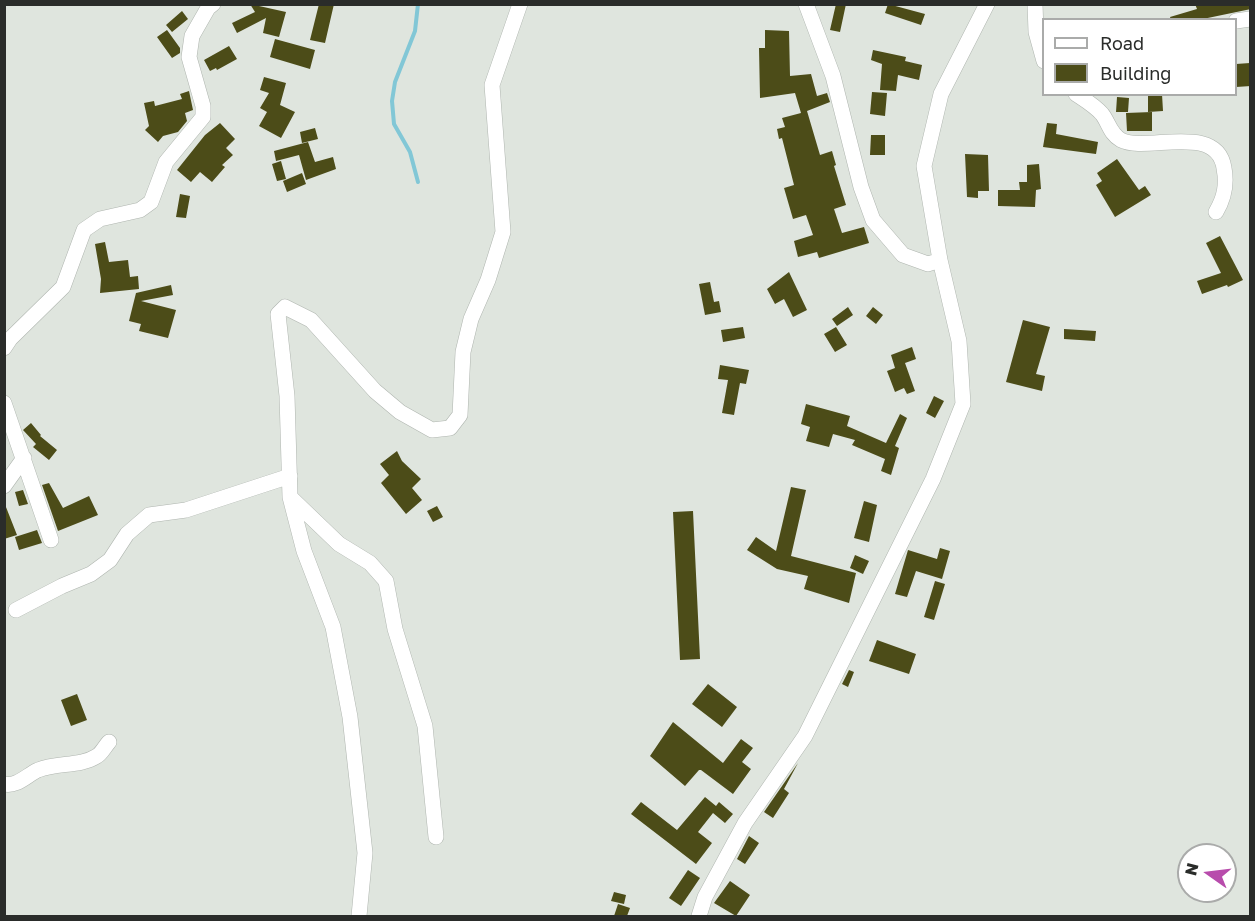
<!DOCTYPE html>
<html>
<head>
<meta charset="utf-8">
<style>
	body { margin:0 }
	#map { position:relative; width:1255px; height:921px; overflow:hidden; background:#dfe5de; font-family:"Golos Text",sans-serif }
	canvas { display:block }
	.frame { position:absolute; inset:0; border:6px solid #2a2c2a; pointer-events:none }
	.legend { position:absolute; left:1042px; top:18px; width:195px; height:78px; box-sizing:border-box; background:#fff; border:2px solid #aaabaa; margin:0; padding:8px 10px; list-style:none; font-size:18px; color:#2a2c2a }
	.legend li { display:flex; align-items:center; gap:12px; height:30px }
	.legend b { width:30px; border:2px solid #aaabaa }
	.north { position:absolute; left:1177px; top:843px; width:60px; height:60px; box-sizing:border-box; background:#fff; border:2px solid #aaabaa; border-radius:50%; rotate:284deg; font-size:16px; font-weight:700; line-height:24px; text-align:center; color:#2a2c2a }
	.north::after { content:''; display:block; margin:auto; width:21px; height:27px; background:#b84cac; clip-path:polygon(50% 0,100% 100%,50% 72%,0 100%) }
</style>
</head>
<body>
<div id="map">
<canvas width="1255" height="921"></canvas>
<div class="frame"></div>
<ul class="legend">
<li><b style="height:8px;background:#fff"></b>Road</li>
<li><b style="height:16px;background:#4c4c18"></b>Building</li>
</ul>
<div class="north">N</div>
</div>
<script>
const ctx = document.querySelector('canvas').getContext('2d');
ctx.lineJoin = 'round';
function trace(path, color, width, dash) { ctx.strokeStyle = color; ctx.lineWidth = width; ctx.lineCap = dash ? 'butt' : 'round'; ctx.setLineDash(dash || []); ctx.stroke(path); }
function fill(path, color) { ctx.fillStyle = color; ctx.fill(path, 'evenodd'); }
const stream = new Path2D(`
	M418 182 410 152 394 124 392 101 395 82 415 31 418 4`);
const building = new Path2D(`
	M250 4 286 12 279 37 263 33 266 18 237 33 232 23 255 12Z
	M319 4H334L325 43 310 40Z
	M836 4H846L840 32 830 30Z
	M888 4 925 14 921 25 885 13Z
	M1195 4H1251V9L1198 20H1171L1170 17 1197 9Z
	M182 11 188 19 172 32 166 25Z
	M167 30 180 48V53L172 58 157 37Z
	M765 30 789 31 790 76 811 74 817 96 827 93 830 102 807 111 820 155 832 151 836 165 834 166 846 205 834 209 842 233 864 227 869 243 819 258 817 252 798 257 794 241 813 235 806 215 793 219 784 188 794 185 782 138 779 139 777 129 785 127 782 118 801 113 795 93 760 98 759 48H765Z
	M275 39 315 50 310 69 270 57Z
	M229 46 237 59 217 70 216 68 210 71 204 60Z
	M873 50 906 57 905 61 922 65 919 80 898 75 896 91 880 90 882 64 871 60Z
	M1250 63 1251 86 1236 87V64Z
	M264 77 286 83 280 105 295 112 281 138 259 126 267 112 260 108 269 93 260 90Z
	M189 91 193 110 185 113 187 121 178 132 163 136 158 142 145 130 149 126 144 103 154 101 155 106 182 99 180 94Z
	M872 92 887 93 885 116 870 114Z
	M1148 94H1162L1163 111 1148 112Z
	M1117 97 1129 98 1128 112H1116Z
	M1152 112V131H1127L1126 113Z
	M220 123 235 139 226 148 233 155 222 165 225 167 212 182 200 172 191 182 177 170 205 135Z
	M1047 123 1057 124 1056 134 1098 142 1096 154 1043 147Z
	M315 128 318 139 302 143 300 132Z
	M871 135H885V155H870Z
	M308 142 315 162 333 157 336 169 306 180 299 155 276 161 274 151Z
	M965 154 988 155 989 191H978V198L967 197Z
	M1117 159 1139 190 1145 186 1151 195 1115 217 1096 185 1102 181 1097 173Z
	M281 161 286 179 277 181 272 164Z
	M1039 164 1041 189 1036 190 1035 207 998 206V190H1020L1019 182H1027V165Z
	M302 173 306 184 287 192 283 181Z
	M180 194 190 196 186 218 176 217Z
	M1220 236 1243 280 1228 287 1227 285 1202 294 1197 281 1221 273 1206 243Z
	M105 242 109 262 128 260 130 277 138 276 139 289 100 293 101 279 95 244Z
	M789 272 807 310 793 317 784 299 775 304 767 289Z
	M710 282 714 302 719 301 721 312 705 315 699 284Z
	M171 285 173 295 141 301 176 310 168 338 139 331 141 324 129 321 136 293Z
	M848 307 853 315 837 326 832 319Z
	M873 307 883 315 876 324 866 316Z
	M1023 320 1050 327 1036 374 1045 376 1042 391 1006 382Z
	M743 327 745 338 723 342 721 330Z
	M836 327 847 345 835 352 824 334Z
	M1064 329 1096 331 1095 341 1064 339Z
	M912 347 916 359 905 363 915 391 907 394 904 388 895 392 887 371 895 368 891 355Z
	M720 365 749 370 746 384 740 383 734 415 722 413 728 380 718 379Z
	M934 396 944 401 935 418 926 413Z
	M806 404 850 416 847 426 886 443 900 414 907 418 895 446 899 448 891 475 881 471 885 459 852 445 855 440 833 434 829 447 806 441 810 427 801 424Z
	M31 423 41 435 40 436 57 450 49 460 33 447 36 444 23 430Z
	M397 451 402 461 421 479 412 488 422 500 406 514 381 483 389 475 380 464Z
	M49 483 63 508 89 496 98 515 58 531 42 485Z
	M791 487 806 490 791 556 856 573 849 603 804 589 808 576 777 569 747 550 756 537 776 551Z
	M23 490 28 504 19 506 15 492Z
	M864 501 877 505 869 542 854 538Z
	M4 502 17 535 4 539Z
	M437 506 443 517 433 522 427 511Z
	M693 511 700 659 680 660 673 512Z
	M37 530 42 543 19 550 15 537Z
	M940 548 950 551 942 579 916 571 907 597 895 594 908 550 937 559Z
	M855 555 869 561 863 574 850 568Z
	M935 581 945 584 934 620 924 617Z
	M877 640 916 654 909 674 869 661Z
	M849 670 854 672 848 687 842 684Z
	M708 684 737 707 722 727 692 704Z
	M77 694 87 720 71 726 61 700Z
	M673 722 723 763 741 739 753 748 742 762 751 769 733 794 701 770H699L685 786 650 756Z
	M798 763 784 789 789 793 773 818 764 812Z
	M705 797 716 806 719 802 733 814 725 823 713 813 698 832 712 843 696 864 631 814 641 802 677 830Z
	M749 836 759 843 745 864 737 859Z
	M688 870 700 878 681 906 669 898Z
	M730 881 750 895 736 916 714 903Z
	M614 892 626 895 624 904 611 901Z
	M618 904 630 908 627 916H614Z`);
const minor = new Path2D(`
	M806 4 833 76 861 187 873 220 903 255 928 264 940 260
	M1035 4 1036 32 1044 61
	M1236 21 1250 19
	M1076 94C1085 100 1095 106 1102 114 1109 123 1110 134 1121 140 1146 153 1217 122 1224 168 1227 184 1225 197 1216 212
	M4 348 10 339 63 287 84 230 100 219 140 210 151 202 166 162 203 117V106L189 57 192 36 208 8 213 4
	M4 403 51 540
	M4 486 24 458
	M290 497 339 544 370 563 386 581 395 629 425 726 436 837
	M16 610 62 586 91 574 110 560 127 534 149 515 186 510 290 476
	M4 784C17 787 27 775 38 770 57 762 80 767 97 756 102 753 105 746 109 742
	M359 916 365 853 350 717 333 627 304 551 290 497 287 396 278 314 285 307 311 320 375 391 400 412 432 430 450 428 460 415 463 352 471 319 488 280 503 232 492 85 520 4
	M699 916 705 897 745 823 805 736 933 479 963 404 959 341 940 260 924 166 941 94 987 4`);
trace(stream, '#82c7d6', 4);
fill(building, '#4c4c18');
trace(minor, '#afb5af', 16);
trace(minor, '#fff', 15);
</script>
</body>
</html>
